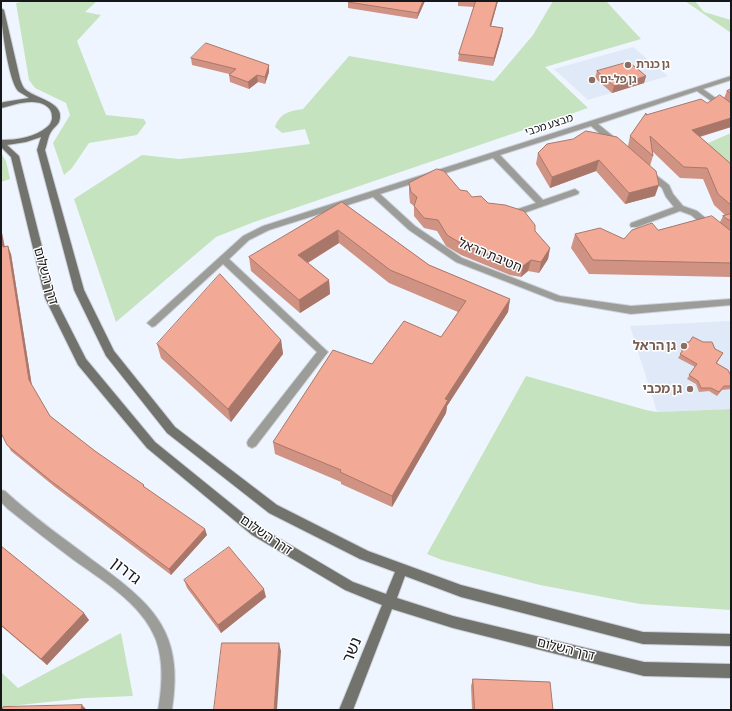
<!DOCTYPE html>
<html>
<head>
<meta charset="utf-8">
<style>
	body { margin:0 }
	#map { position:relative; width:732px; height:711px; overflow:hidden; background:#eff5ff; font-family:"Asap Condensed",sans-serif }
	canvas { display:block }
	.frame { position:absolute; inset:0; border:2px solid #15171a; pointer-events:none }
</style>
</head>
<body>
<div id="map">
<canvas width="732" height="711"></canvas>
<div class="frame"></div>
</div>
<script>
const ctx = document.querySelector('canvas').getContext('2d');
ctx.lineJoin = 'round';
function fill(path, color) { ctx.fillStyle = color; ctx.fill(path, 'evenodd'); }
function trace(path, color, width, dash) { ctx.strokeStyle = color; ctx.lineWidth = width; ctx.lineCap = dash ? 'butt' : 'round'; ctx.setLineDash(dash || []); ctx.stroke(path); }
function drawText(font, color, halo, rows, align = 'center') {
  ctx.font = font + ' "Asap Condensed","Noto Sans Hebrew",sans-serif'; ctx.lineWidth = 3; ctx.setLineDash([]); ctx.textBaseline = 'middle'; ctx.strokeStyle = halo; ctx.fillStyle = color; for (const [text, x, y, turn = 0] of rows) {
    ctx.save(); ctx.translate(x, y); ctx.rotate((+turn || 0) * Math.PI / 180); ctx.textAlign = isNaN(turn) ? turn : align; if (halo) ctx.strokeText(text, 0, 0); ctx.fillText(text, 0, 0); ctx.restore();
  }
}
const built = new Path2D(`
	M633 47 668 76 588 100 554 69Z
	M730 321 731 409 657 412 630 326Z`);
const green = new Path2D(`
	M26 1H97L85 12 101 15 77 41 106 115 144 119 146 123 137 135 89 143 72 168 64 175 53 143 70 115 66 103 35 88 29 80 16 3Z
	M553 1H606L641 39 545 67 588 108 254 222 216 237 116 322 74 199 142 155 179 159 250 152 310 144 305 129 282 133 275 127C280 113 289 111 303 109L349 56 494 81 533 35Z
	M685 1H695L704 12 731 20V33Z
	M731 133V173L708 143Z
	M1 153 6 161 10 179 1 182Z
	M526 376 646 410 657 412 731 409V610L640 604 540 585 442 560 427 554Z
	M121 633 133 696 85 698 1 707V672L18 688Z`);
const street = new Path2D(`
	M731 76V80L703 89 731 109V115L697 91 598 124 619 141V145H613L591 126 500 155 543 200 575 189 579 192 578 194 521 214 518 213 517 211 518 209 536 203 493 158 380 194 415 226 462 258 560 296 631 306 731 299V305L631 314 556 301 456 262 409 230 373 197 269 230 249 240 229 259 328 352 256 446 252 448 248 446 247 443 248 440 317 352 223 264 155 326 152 327 147 323 243 236 263 226Z
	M647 168 669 185 673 194 683 206 697 211 731 239V247L728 246 691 215 680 211 637 227H631L630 225 631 223 674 207 666 197 662 188 644 173 643 171Z
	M1 490 5 491C32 516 62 537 91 559 151 603 185 629 172 710H158C162 687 164 663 156 640 142 603 101 580 71 558 50 542 29 526 8 509L1 502Z`);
const secondary = new Path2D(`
	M1 8 4 10 20 79C21 82 22 85 24 88 33 99 67 101 59 122 57 126 53 128 51 132 48 136 47 145 45 150L84 290 114 351 175 427 277 505 368 551 461 585 643 632 731 634V646L643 644 461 597 405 576 397 598 453 616 644 662 731 664V678L644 676 453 628 392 609 353 710H339L382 605 345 590 252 535 147 448 78 365 45 298 11 157 1 147V140C18 140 35 137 47 127 50 125 51 122 52 119 53 106 42 102 31 102 20 102 11 106 1 108V103L4 102 29 98C26 96 21 93 18 91 8 79 1 24 1 8ZM41 137 37 150 74 290 106 356 167 433 269 513 360 559 395 572 386 594 353 582 260 527 155 442 86 359 55 298 19 156 7 145 26 142Z`);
const wall = new Path2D(`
	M425 1 417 19 348 8V2Z
	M458 1H498L491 26 503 28 502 35 493 66 458 61 459 54 474 7 458 6Z
	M191 58 269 72 265 84 258 82 249 89 230 82 229 74 192 65Z
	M597 71 646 76 644 83 612 93 595 78Z
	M731 89V127L700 137 731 164V277L589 274 571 248 575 234 624 239 658 230 720 222 723 216 725 215 714 205 703 179 680 178 653 152V156L650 166 655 196 625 204 596 171 550 188 536 164 538 153 628 146 630 136 646 115 707 103 724 98 727 91Z
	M409 183 460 190 472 197 488 203 535 231 550 248 548 259 539 273 528 271 521 277 510 275 461 255 446 246 437 231 424 228 414 216V206L410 203 409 193Z
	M342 202 429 265 510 299 508 312 447 406 446 413 392 507 341 484V482L275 454 273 442 372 364 441 337 458 312 389 283 339 243 308 263 329 280 330 294 300 313 251 271 249 257Z
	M1 228 5 247 11 254 32 386 50 416 95 451 146 488 207 535 171 575 55 487 11 451 1 433Z
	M281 340 283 354 231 422 161 358 157 344Z
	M681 343 715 349 723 353 717 363 731 376V389L722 390 717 396 709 391 699 392 696 384 687 379 695 367 678 358 682 352 679 346Z
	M1 546 89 620 47 665 1 626Z
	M184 580 266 597 221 633 187 588Z
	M473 679 553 710H472L471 686Z`);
const shadedWall = new Path2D(`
	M423 1H425L417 19 418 13Z
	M497 1H498L489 33 490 26Z
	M503 28 502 35 493 66 494 58Z
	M269 65V72L265 84V77Z
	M257 75 258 82 249 89 248 82Z
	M646 76 644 83 612 93 614 86Z
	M731 118V127L688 140 692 130Z
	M599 160 596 171 550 188 552 177Z
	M659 185 655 196 625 204 629 193Z
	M1 228 6 255 3 247 1 238Z
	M338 230 339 243 299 268 298 255Z
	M8 246 11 254 32 387 29 380Z
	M550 248 548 259 539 273 541 262Z
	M531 260 528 271 521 277 523 266Z
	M329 280 330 294 300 313 299 300Z
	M510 299 508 312 447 406 446 413 392 507V496L445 399Z
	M281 340 283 354 231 422 228 409Z
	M205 529 207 535 171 575 169 569Z
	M264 589 266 597 221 633 218 625Z
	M84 613 89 620 47 665 41 659Z
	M279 643 281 651 277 710H274Z
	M82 705 87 710H81Z`);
const building = new Path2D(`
	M348 1H423L418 13 348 2Z
	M476 1H497L490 26 503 28 494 58 459 54Z
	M206 43 269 65 265 77 257 75 248 82 229 75 236 69 191 58Z
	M629 62 646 76 614 86 597 71Z
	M731 89V93L727 91Z
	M720 95 731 103V118L692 130 731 164V205L718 194 707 168 684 167 650 136 653 156 630 136 646 113V115L701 99 707 103Z
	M586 131 617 137 656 171 659 185 629 193 599 160 552 177 538 153 547 144 573 139Z
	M437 169 444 171 460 190 467 191 472 197 481 196 488 203 505 205 524 211 535 225V231L550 248 541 262 531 260 523 266 512 264 462 244 447 235 438 220 424 218 414 206 417 197 411 192 409 183Z
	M342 202 429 265 510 299 445 399 448 400 392 496 340 472 341 470 273 442 333 350 372 364 404 321 441 337 466 301 390 270 338 230 298 255 329 280 299 300 249 257Z
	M731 214V221L727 219 723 216Z
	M712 216 731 231V263L593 260 575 234 600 228 624 239 632 230 652 223 658 230Z
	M1 238 3 247 8 246 29 380 50 416 95 451 144 485 143 486 205 529 169 569 51 481 7 445 1 433Z
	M220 274 281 340 228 409 157 344Z
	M693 337 703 342H712L715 349 723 353 716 363 728 370 731 376V386H724L719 392 711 388H701L698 381 689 375 697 364 680 354 684 349 681 343 689 342Z
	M1 546 84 613 41 659 1 625Z
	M229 547 264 589 218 625 184 580Z
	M222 643H279L274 710H214Z
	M473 679 550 682 553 710H475Z
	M82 705 81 710H2L3 707Z`);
const markers = [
	[628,65,4,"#8d6e63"],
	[592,80,4,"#8d6e63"],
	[684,346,4,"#8d6e63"],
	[690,389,4,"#8d6e63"]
];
const farEducationnames = [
	["גן כנרת",636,65],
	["גן פל-ים",600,80]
];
const farStreetnames = [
	["מבצע מכבי",549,125,-18]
];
const streetNames = [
	["חטיבת הראל",490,255,23],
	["דרך השלום",46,276,74],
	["דרך השלום",266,535,34],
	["דרך השלום",566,649,14]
];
const educationNames = [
	["גן הראל",676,346],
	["גן מכבי",682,389]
];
const nearStreetnames = [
	["גדרון",126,571,38],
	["נשר",352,650,-68]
];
fill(built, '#dfe9f8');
fill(green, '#c6e3c0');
trace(street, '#ccd1da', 2);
trace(secondary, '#ccd1da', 2);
fill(street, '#9c9d99');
fill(secondary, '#72736d');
fill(wall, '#d09282');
fill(shadedWall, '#a9776a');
fill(building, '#f2aa97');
trace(building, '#a9776a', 1);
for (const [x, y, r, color] of markers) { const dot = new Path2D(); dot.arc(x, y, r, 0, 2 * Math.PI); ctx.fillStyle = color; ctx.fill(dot); trace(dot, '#fff', 1.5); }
drawText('bold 11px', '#785e54', '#fff', farEducationnames, 'left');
drawText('11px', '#15171a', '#fff', farStreetnames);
drawText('13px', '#15171a', '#fff', streetNames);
drawText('bold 13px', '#785e54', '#fff', educationNames, 'right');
drawText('16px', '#15171a', '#fff', nearStreetnames);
</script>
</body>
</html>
